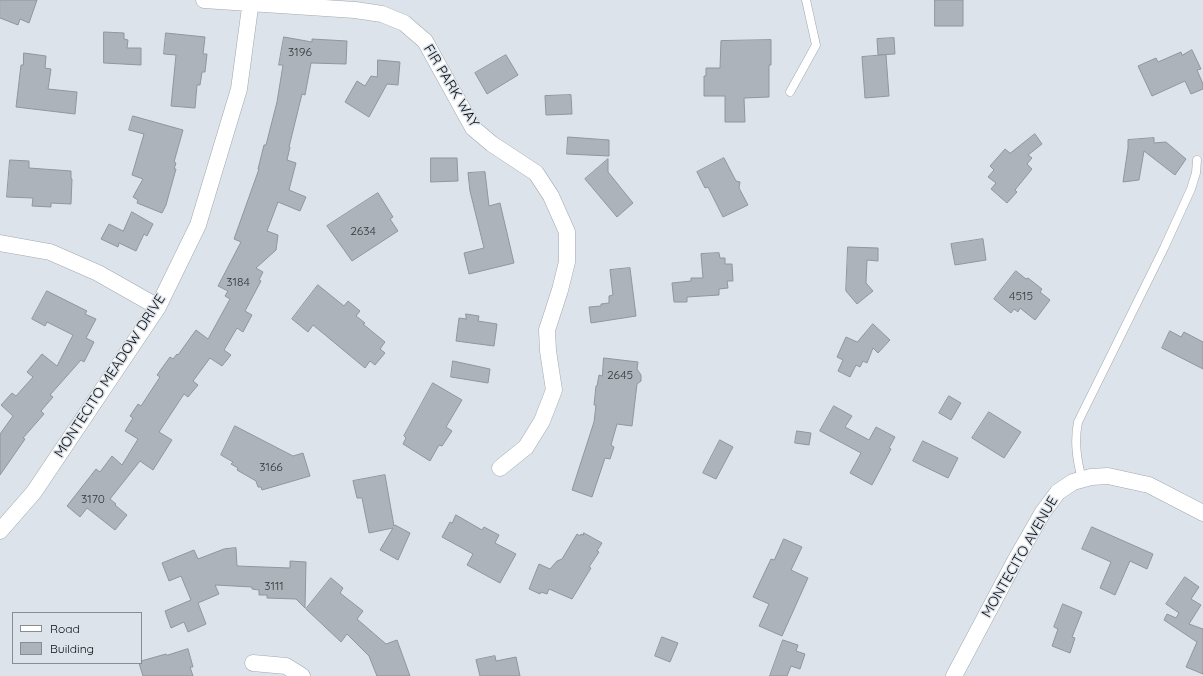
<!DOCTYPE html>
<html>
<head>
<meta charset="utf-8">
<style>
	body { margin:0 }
	#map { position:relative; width:1203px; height:676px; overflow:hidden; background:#dde3eb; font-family:Quicksand,sans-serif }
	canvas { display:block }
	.legend { position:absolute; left:12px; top:612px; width:130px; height:52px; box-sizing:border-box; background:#dde3eb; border:1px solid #898d93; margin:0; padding:5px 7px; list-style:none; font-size:12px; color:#0a0c0e }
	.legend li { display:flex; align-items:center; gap:8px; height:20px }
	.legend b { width:20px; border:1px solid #898d93 }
</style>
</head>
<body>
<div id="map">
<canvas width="1203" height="676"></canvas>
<ul class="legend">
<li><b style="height:5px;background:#fff"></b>Road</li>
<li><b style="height:11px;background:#adb3ba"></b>Building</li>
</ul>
</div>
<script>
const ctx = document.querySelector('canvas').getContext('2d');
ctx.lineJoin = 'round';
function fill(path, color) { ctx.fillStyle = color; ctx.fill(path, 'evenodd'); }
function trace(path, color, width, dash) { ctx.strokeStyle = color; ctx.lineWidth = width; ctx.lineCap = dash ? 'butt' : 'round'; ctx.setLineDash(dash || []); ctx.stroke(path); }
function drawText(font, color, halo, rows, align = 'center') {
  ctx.font = font + ' Quicksand,sans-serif'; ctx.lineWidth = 3; ctx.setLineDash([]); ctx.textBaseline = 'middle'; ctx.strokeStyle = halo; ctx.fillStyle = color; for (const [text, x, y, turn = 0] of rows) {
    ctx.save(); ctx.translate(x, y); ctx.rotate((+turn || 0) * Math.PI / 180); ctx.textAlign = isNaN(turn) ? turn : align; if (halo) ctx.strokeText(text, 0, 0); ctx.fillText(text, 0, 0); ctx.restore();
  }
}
const building = new Path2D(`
	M0 0H37L29 23 20 19 18 25 0 18Z
	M935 0H963V26H935Z
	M104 32 124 33V39L128 40 127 48H141V65L104 63Z
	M166 33 205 37 203 54H207L205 72H202L200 85H197L195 108 171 106 176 55 164 54Z
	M284 37 312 42V39L347 41 346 64 311 63 305 95 302 94 289 147H290L287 160 296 163 289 190 306 197 300 211 278 202 267 231 278 235 276 250 256 268 263 272 259 280 261 281 245 311 252 315 243 332 237 328 224 350 231 355 222 366 210 358 193 381 198 385 188 397 184 394 159 432 172 440 153 470 140 461 110 499 116 504 115 505 127 515 115 530 87 508 80 517 67 506 96 469 100 472 112 456 122 465 138 439 125 431 133 418 130 416 138 404 141 406 160 377 157 375 170 357 173 359 177 354 178 355 196 330 208 339 230 299 225 296 228 291 218 286 241 242 234 239 259 169H258L264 145H266L277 102 283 65H279Z
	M894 38 895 54 878 55 877 39Z
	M771 40V65H769V97L744 98 745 122H725V96H704V76H706V68H720L721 41Z
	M1192 50 1201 69 1197 70 1203 84V89L1191 94 1185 81 1152 96 1138 66 1156 58 1158 62 1181 52 1182 55Z
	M24 53 46 56 45 68 51 69 48 89 77 92 75 114 16 107 21 65H23Z
	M506 55 518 75 487 94 475 73Z
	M886 55 889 96 865 98 862 57Z
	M378 60 400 62 398 85 387 84 369 117 345 102 357 81 365 86 371 76 377 77Z
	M571 95 572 114 546 115 545 96Z
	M133 116 183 130 174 162 176 163 174 169H176L166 205 162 213 137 203 138 200 133 197 143 179 132 175 144 134 129 130Z
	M1035 134 1042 144 1028 155 1032 158 1027 164 1032 169 1015 190 1017 192 1007 203 991 189 996 183 988 177 994 170 990 166 1005 149 1010 153Z
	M568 137 609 140V156L567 154Z
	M1154 138V143L1166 142 1186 159 1175 175 1144 151 1139 180 1123 182 1128 148V140Z
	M431 158H457L458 181 431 182Z
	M724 158 736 181 740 182 739 188 748 205 723 217 708 187 705 188 697 172Z
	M608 159V172L633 203 617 217 585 179Z
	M10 160 29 161V168L71 171V178L72 179 71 204 51 203V207L32 206 33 198 7 197Z
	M485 172 489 206 500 203 514 263 469 274 464 253 484 248 470 191 468 173Z
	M378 193 393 217 390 219 398 231 352 261 327 226Z
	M132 212 153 224 147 236 144 234 136 251 119 243 118 247 101 239 109 224 123 231Z
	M983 239 986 260 955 265 951 244Z
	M848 247 878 248V261L867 260 866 283 873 291 857 304 846 291Z
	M719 253 720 258H725V264H732L733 281H727L728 288 719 289V295L687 297V302H674L672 283 691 281V278H703L701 254Z
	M630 268 636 316 591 323 589 307 601 306V304L609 303V296L613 295 610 270Z
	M1016 271 1026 279 1028 278 1042 289 1040 292 1050 300 1035 320 1020 308 1018 312 1014 309 1011 313 994 299Z
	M318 285 344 306 348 301 360 311 356 316 365 323 363 324 385 342 380 349 385 353 375 365 370 361 365 368 313 325 308 332 292 319Z
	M47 291 87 311 85 314 96 319 86 338 94 342 84 362 81 360 50 395 53 397 41 411 44 414 23 438 25 439 0 475V434L13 416 1 405 12 393 16 396 33 377 27 372 42 354 57 366 73 335 47 322 45 326 32 319Z
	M466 314 479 316 478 321 497 324 494 346 456 341 459 318 466 319Z
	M873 324 890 340 878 353 873 348 867 363 863 361 860 367 856 365 850 377 838 371 843 360 837 357 846 337 857 342Z
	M1170 331 1181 337 1184 332 1203 342V369L1162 348Z
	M604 358 638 362 637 369 641 375V381L637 384 632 426 617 424 611 445 614 447 610 459 605 458 592 497 572 490 594 422 596 405H594L596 386H597L599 375 602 376Z
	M453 361 490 369 488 383 451 377Z
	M433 383 462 400 446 427 452 431 442 446 439 445 430 461 403 444 406 438 404 436Z
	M949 396 961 403 951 420 939 413Z
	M834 406 852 416 845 427 869 440 876 427 895 437 889 448 891 449 872 485 850 473 861 453 820 431Z
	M989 412 1021 432 1004 458 972 438Z
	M235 426 293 456 303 453 310 476 262 490 261 487H258L256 481 237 470 238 468 231 464 233 462 221 455Z
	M797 431 811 433 809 445 795 443Z
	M720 440 733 447 716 479 703 473Z
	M923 441 958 458 948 478 913 461Z
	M385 475 394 526 395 525 410 533 398 560 380 550 393 528 369 533 362 498H357L353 481Z
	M456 515 482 530 484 527 499 535 495 543 516 554 500 583 467 565 473 554 442 537 450 522 452 523Z
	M1092 527 1153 554 1147 569 1130 561 1115 595 1100 588 1111 562 1082 549Z
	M584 533 602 543 597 551 599 552 589 567 591 568 572 599 549 589 547 594 541 592 540 594 529 589 539 564 550 569 557 561 562 559 577 534 580 536 581 534 583 535Z
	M784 539 802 547 791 570 808 578 782 636 759 626 769 604 753 597 771 559 774 560Z
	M236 548 237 566 290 568V561L306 562 305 608 296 599 267 598V595H259V590L252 589V587L215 585 219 594 198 603 206 624 188 632 184 622 171 628 165 611 191 600 181 576 169 581 162 563 194 550 198 559 224 549Z
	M1185 577 1199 587 1191 599 1201 605 1189 624 1203 629V674L1186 667 1197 642 1164 620 1167 614 1176 618 1179 613 1166 604Z
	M331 578 343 588 340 593 363 611 357 619 386 644 397 640 410 676H377L369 656 347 634 341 642 306 609Z
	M1063 604 1082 612 1072 637 1075 638 1070 653 1052 646 1058 629 1054 627Z
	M662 637 678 643 670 662 655 656Z
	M783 640 798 645 796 651 805 654 800 669 791 666 787 676H770Z
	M188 649 193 667H190L193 676H143L139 663H141V661L166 654 167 655Z
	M495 656 496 661 516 657 520 676H480L476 660Z`);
const service = new Path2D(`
	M790 92 816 45 806 0
	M1082 480C1077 460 1074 442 1078 422L1164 248 1191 189 1196 173 1197 160`);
const minor = new Path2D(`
	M204 0 355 10 382 14 404 23 425 41 473 128 492 144 536 173 551 196 567 232V262L560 290 547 330 548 351 554 390 542 421 526 447 500 468
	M0 243 50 252 98 273 158 307
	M0 531 34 492 158 307 198 225 239 89 251 0
	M253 663 286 666 302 676
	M954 676 1015 561 1043 512 1058 492 1073 482 1091 477 1108 476 1149 485 1203 513`);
const numberNames = [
	["3196",300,52],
	["2634",363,231],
	["3184",238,282],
	["4515",1021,296],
	["2645",620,375],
	["3166",271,467],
	["3170",93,499],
	["3111",274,586]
];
const streetNames = [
	["FIR PARK WAY",451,86,59],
	["MONTECITO MEADOW DRIVE",110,376,-57],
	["MONTECITO AVENUE",1020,557,-60]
];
fill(building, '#adb3ba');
trace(building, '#90969c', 1);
trace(service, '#a2a8ae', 9);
trace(minor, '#a2a8ae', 17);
trace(service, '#fff', 8);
trace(minor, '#fff', 16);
drawText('12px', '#333639', null, numberNames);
drawText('14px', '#0a0c0e', '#dde3eb', streetNames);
</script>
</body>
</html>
